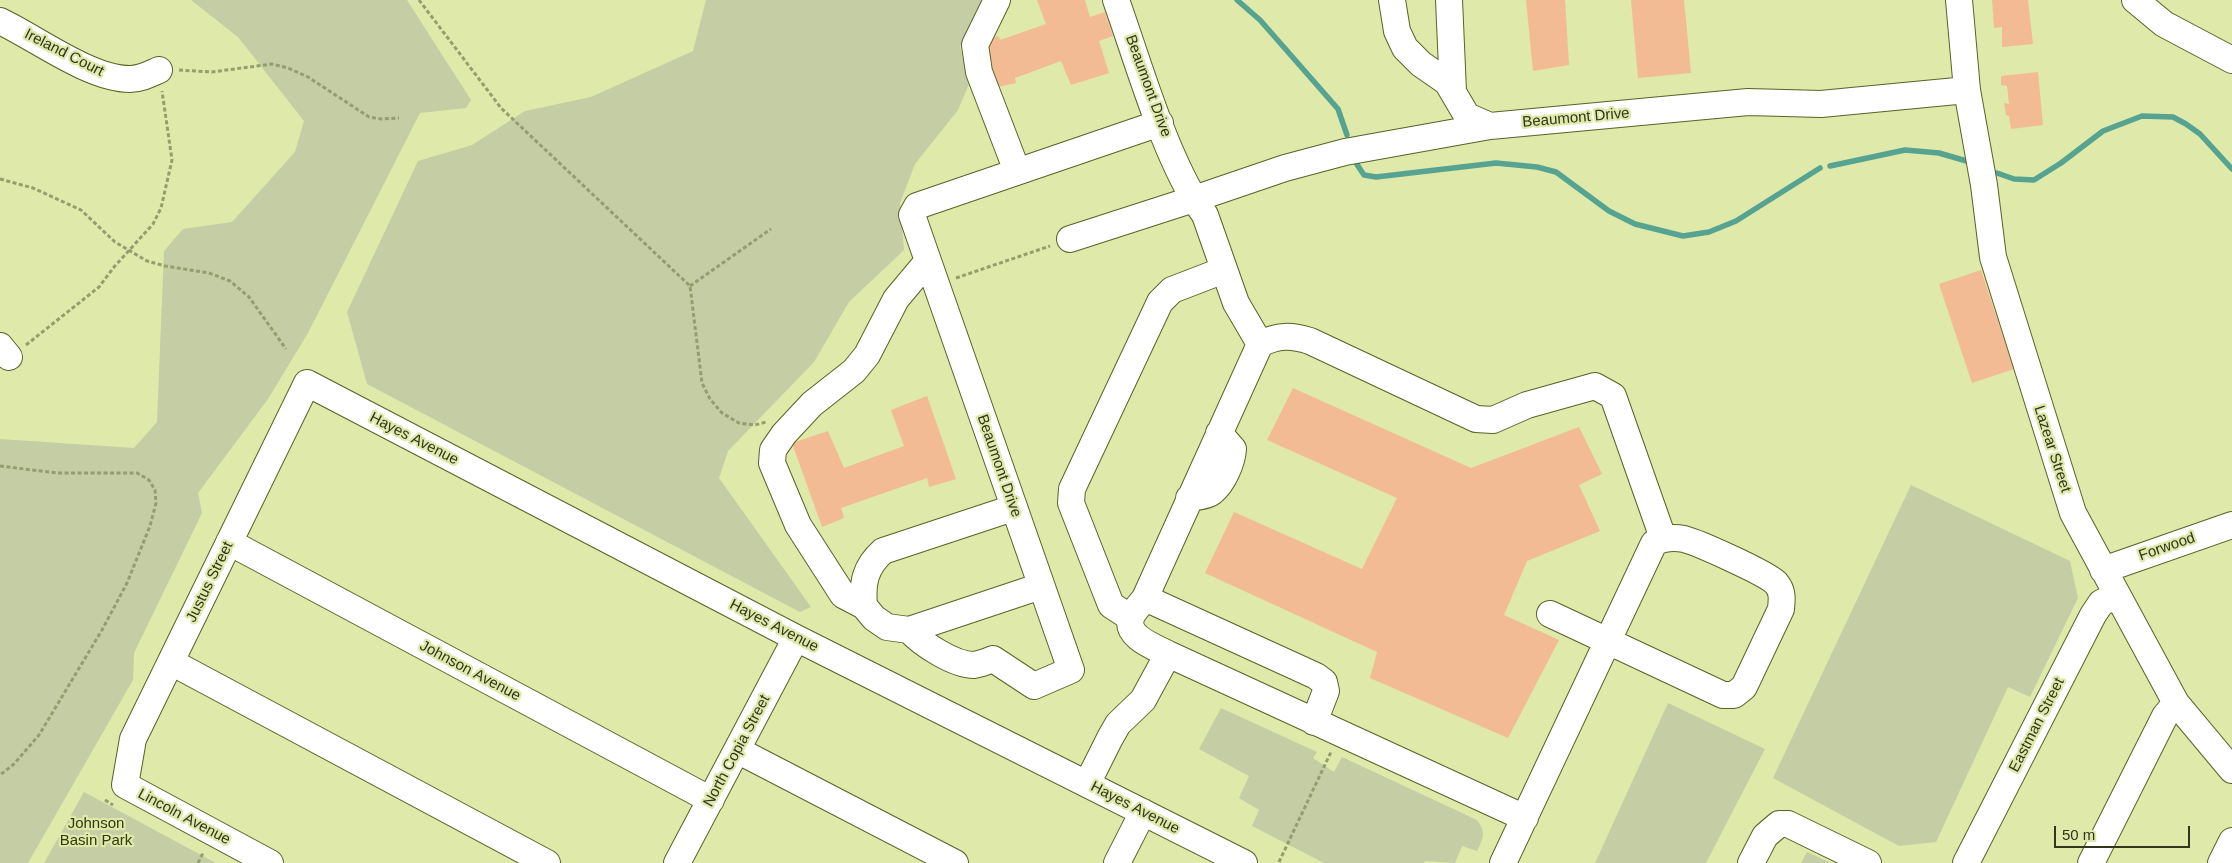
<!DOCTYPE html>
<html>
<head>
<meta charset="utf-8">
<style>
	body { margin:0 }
	#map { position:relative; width:2232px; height:863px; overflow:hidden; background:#dee9aa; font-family:Helvetica,sans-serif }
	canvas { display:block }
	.scale { position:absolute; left:2054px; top:826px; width:136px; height:22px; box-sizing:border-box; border:2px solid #31351c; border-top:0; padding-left:6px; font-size:15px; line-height:18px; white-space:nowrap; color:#31351c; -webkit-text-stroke:4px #dee9aa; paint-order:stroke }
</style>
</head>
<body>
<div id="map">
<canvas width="2232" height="863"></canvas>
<div class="scale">50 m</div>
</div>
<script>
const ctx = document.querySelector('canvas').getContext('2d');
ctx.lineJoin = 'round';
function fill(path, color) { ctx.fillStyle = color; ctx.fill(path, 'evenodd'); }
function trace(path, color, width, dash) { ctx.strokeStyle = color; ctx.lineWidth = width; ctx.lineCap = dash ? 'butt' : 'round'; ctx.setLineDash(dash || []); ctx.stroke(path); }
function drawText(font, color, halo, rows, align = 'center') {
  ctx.font = font + ' Helvetica,sans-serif'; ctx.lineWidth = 4.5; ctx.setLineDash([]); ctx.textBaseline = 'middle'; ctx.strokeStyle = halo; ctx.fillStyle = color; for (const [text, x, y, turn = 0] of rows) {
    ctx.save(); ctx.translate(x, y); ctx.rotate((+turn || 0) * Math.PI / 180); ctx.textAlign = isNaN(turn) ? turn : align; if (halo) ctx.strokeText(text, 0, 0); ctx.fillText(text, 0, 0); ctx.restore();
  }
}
const green = new Path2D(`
	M191 0H407L471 100 466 108 420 113 308 333 268 399 198 493 202 513 134 653 133 680 28 863H0V439L134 448 157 422 164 251 183 229 232 222 295 152 304 121 238 37Z
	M706 0H983L960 46 969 84 958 110 915 164 900 203 904 250 849 302 814 362 728 451 719 478 811 607 800 612 367 384 347 312 418 161 472 145 525 111 591 97 693 51Z
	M1911 485 2070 561 2078 598 2030 697 2008 687 1936 842 1899 846 1773 778Z
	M1668 703 1765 749 1706 863H1595Z
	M1221 708 1317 752 1313 758 1334 772 1342 757 1477 820C1486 832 1484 838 1477 851L1462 846 1455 863 1425 861 1424 863H1324L1252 826 1259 810 1239 798 1249 776 1199 749Z
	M84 792 216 863H44Z
	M1807 852 1831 863H1801Z`);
const stream = new Path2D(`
	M1237 0 1260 20 1338 109 1347 135
	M1356 163 1364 175 1376 177 1496 163 1537 167 1556 172 1609 211 1635 224 1683 236 1709 232 1736 221 1820 168
	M1830 166 1905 150 1939 153 1970 162
	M1997 173 2014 179 2034 180 2061 163 2103 131 2142 116 2173 117 2186 124 2200 134 2232 169`);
const building = new Path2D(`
	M1037 0H1085L1090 17 1105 12 1113 36 1099 41 1109 73 1071 85 1061 61 1015 78 1016 83 998 87 992 68 988 70 983 41 998 36 1000 40 1046 24Z
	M1526 0H1565L1569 65 1533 71Z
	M1631 0H1684L1691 73 1638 78Z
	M1992 0H2028L2033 44 2002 47V27L1994 28Z
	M2038 72 2043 125 2011 129 2009 116 2006 115 2004 103 2009 104 2007 86 2001 85V76Z
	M1981 270 2014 369 1972 383 1939 284Z
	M1293 388 1471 468 1579 427 1602 474 1579 485 1600 531 1527 561 1504 615 1559 640 1508 738 1370 678 1377 652 1205 573 1234 512 1362 569 1397 498 1267 440Z
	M927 396 956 479 929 487 927 478 841 508 844 518 822 527 792 443 828 431 844 468 904 446 891 410Z`);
const path = new Path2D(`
	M419 0 501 108 690 286 702 383 710 399 722 413 739 423 755 425 766 422
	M179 70 212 72 272 64 288 68 308 77 369 117 381 119 399 118
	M0 179 33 188 81 210 115 242 147 261 165 266 209 273 230 281 249 297 286 349
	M956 278 1050 246
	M690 286 771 229
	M26 345 99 287 114 267 153 224 161 208 172 160 162 91
	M0 466 57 473H137L149 480 155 490 156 503 150 526 127 583 102 630 39 735 14 764 0 775
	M105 800 113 805
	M1279 862 1331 752
	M198 863 203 853`);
const minor = new Path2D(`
	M997 0 975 45 979 72 1017 171
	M1116 0C1138 62 1161 143 1194 199L1285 168 1345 152 1490 126 1748 102 1821 104 1967 90
	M1392 0 1397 31 1405 48 1421 64 1447 82 1467 116 1490 126
	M1449 0 1453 91
	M1959 0 1967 90 1984 185 1993 257 2073 513 2176 703 2232 770
	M2135 0 2164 24 2232 60
	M0 21C36 38 90 79 130 79 141 79 150 74 159 70
	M1070 239 1194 199 1205 215 1236 303 1260 344 1145 598C1141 604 1133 611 1131 618 1125 637 1155 647 1168 654L1143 700 1118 724 1110 738 1087 784
	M927 262 896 299 867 355 854 371 812 404 784 434 773 450 772 463 798 525 843 595 864 606 874 618 887 627 909 630 1041 586
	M1260 344C1278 335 1291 335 1310 341L1476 419 1493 420 1527 405 1595 386 1613 396 1663 538
	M0 346 9 357
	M1189 498C1196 497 1207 496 1212 492 1223 483 1232 463 1233 449L1219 433
	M229 542 711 800
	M2103 570 2232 525
	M1145 598 1316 676 1324 682 1326 691 1314 722
	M864 606C862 583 865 567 883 551L1013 508
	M1131 618 1111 605 1071 503 1072 489 1160 302 1172 290 1224 270
	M909 630C922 644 954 665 974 665 980 664 988 661 993 659L1034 686 1071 670 912 215 917 206 1160 123
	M1168 654 1525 818
	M171 662 547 863
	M737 750 955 863
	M270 863 125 785 133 739 307 383 796 638 1244 863
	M677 863 796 638
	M1117 863 1143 812
	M1503 863 1654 543C1663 538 1673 537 1684 539 1699 543 1766 573 1776 583 1783 591 1782 599 1781 609L1744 687 1734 695H1723L1550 614
	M1751 863 1765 836 1779 824H1788L1868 863
	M1966 863 2093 615 2101 603 2117 595
	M2091 863 2165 716 2176 703
	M2221 863 2232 841`);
const streetNames = [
	["Ireland Court",64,53,27],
	["Beaumont Drive",1148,86,70],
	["Beaumont Drive",1576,118,-5],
	["Hayes Avenue",414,439,27],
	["Lazear Street",2052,449,72],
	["Beaumont Drive",999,466,71],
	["Forwood",2167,547,-19],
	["Justus Street",210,582,-64],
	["Hayes Avenue",774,626,27],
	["Johnson Avenue",470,671,28],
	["Eastman Street",2037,725,-63],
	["North Copia Street",737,751,-62],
	["Hayes Avenue",1135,808,27],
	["Lincoln Avenue",184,817,28]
];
const parkNames = [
	["Johnson",96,824],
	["Basin Park",96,841]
];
fill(green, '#c5cda4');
trace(stream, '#55a390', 5.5);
fill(building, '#f2bb94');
trace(minor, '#5a6227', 28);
trace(path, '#959d6e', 3, [4, 2.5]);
trace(minor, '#fff', 26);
drawText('15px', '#31351c', '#dee9aa', streetNames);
drawText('15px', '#33390a', '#dee9aa', parkNames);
</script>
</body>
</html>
